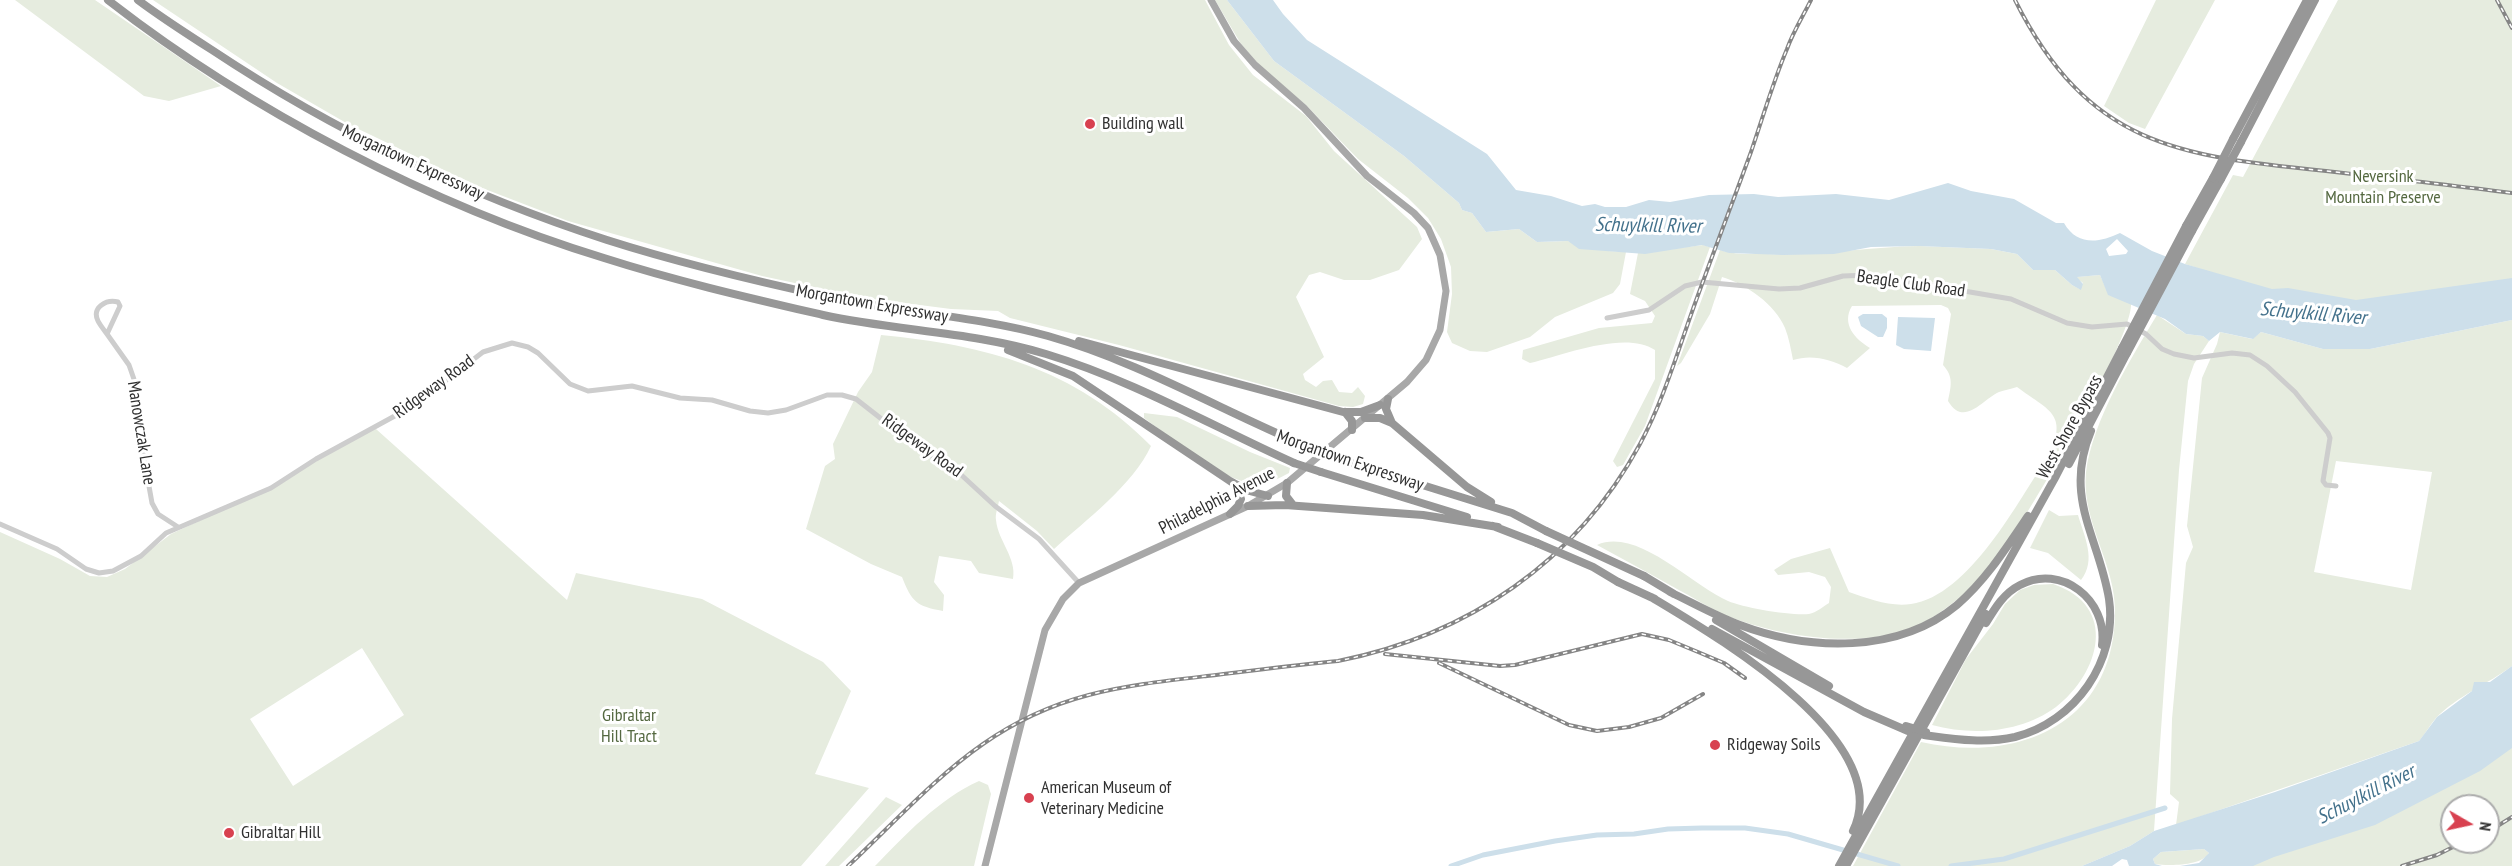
<!DOCTYPE html>
<html>
<head>
<meta charset="utf-8">
<style>
	body { margin:0 }
	#map { position:relative; width:2512px; height:866px; overflow:hidden; background:#fff; font-family:"PT Sans Narrow",sans-serif }
	canvas { display:block }
	.north { position:absolute; left:2440px; top:794px; width:60px; height:60px; box-sizing:border-box; background:#fff; border:2px solid #acacac; border-radius:50%; rotate:99deg; font-size:16px; font-weight:700; line-height:24px; text-align:center; color:#303030 }
	.north::after { content:''; display:block; margin:auto; width:21px; height:27px; background:#d84150; clip-path:polygon(50% 0,100% 100%,50% 72%,0 100%) }
</style>
</head>
<body>
<div id="map">
<canvas width="2512" height="866"></canvas>
<div class="north">N</div>
</div>
<script>
const ctx = document.querySelector('canvas').getContext('2d');
ctx.lineJoin = 'round';
function fill(path, color) { ctx.fillStyle = color; ctx.fill(path, 'evenodd'); }
function trace(path, color, width, dash) { ctx.strokeStyle = color; ctx.lineWidth = width; ctx.lineCap = dash ? 'butt' : 'round'; ctx.setLineDash(dash || []); ctx.stroke(path); }
function drawText(font, color, halo, rows, align = 'center') {
  ctx.font = font + ' "PT Sans Narrow",sans-serif'; ctx.lineWidth = 6; ctx.setLineDash([]); ctx.textBaseline = 'middle'; ctx.strokeStyle = halo; ctx.fillStyle = color; for (const [text, x, y, turn = 0] of rows) {
    ctx.save(); ctx.translate(x, y); ctx.rotate((+turn || 0) * Math.PI / 180); ctx.textAlign = isNaN(turn) ? turn : align; if (halo) ctx.strokeText(text, 0, 0); ctx.fillText(text, 0, 0); ctx.restore();
  }
}
const green = new Path2D(`
	M15 0H95L221 86 169 101 144 96Z
	M153 0H1205L1229 45 1253 75 1306 116 1334 151 1417 227 1422 239 1399 270 1370 280H1344L1320 272 1309 275 1296 297 1324 357 1303 374 1305 380 1316 387 1323 381 1332 380 1339 392 1352 393 1358 387 1365 396 1363 404 1353 407 1339 406 1119 345 1010 318 998 311 951 309 865 298 762 276 568 221 477 186 348 124 277 83Z
	M1215 0H1227L1274 61 1404 156 1459 203 1462 210 1472 213 1486 232 1519 229 1537 242 1568 241 1608 251 1626 252 1620 284 1613 293 1555 317 1530 337 1487 352 1470 351 1452 343 1447 332 1452 294 1451 267 1441 239 1428 218 1408 198 1358 159 1307 106 1263 69 1241 44Z
	M2156 0H2215L2145 129 2129 123 2104 106Z
	M2338 0H2512V299L2363 322 2185 264 2233 175 2243 177Z
	M1703 245 1710 247 1645 426 1623 465 1617 467 1613 461 1655 379V350C1625 330 1564 355 1530 363L1522 359 1523 350 1599 328 1652 323 1655 316 1645 301 1630 294 1638 253Z
	M1919 246 1991 249 2017 254 2033 270H2055L2072 285 2080 289 2083 283 2075 277 2100 275 2109 295 2131 303C2133 329 2075 432 2059 459 2035 499 2000 563 1965 593 1951 605 1934 618 1916 626 1862 650 1779 637 1725 615 1709 608 1693 597 1677 589 1651 574 1624 560 1597 545 1638 527 1692 586 1728 601 1744 608 1792 616 1809 614 1816 613 1824 606 1829 603L1831 587 1825 577 1809 572 1778 575 1774 570 1791 559 1830 548 1849 592C1869 599 1890 607 1911 604 1969 596 2019 500 2048 456 2070 413 2047 410 2017 387 2012 389 2004 390 1999 392 1983 399 1964 428 1948 401 1951 386 1954 377 1943 365L1951 314 1948 308 1941 305 1852 306C1841 324 1855 339 1870 348L1847 368C1831 359 1811 354 1793 360 1791 350 1789 338 1785 328 1775 304 1746 284 1722 277L1710 314 1681 363 1677 366 1720 250C1735 255 1751 254 1766 254 1818 256 1867 247 1919 246Z
	M2157 315 2186 334 2203 336 2209 341 2194 364 2188 381 2179 470 2154 831 2130 846 2082 866H1853L1921 742C2018 764 2114 724 2115 613 2116 564 2081 522 2086 472 2092 422 2131 358 2157 315Z
	M2512 320V666C2488 684 2457 696 2436 718 2430 725 2425 734 2419 741L2176 825 2179 802 2170 794 2172 719 2186 563 2193 547 2187 526 2202 378 2217 344 2220 332 2252 339 2261 332 2323 349H2370ZM2336 461 2432 472 2411 590 2314 572Z
	M881 335C985 345 1075 368 1151 446 1133 485 1086 520 1054 549L1037 531 999 501C998 507 995 514 996 520 998 541 1017 558 1013 579L979 573 971 561 939 556 934 582 944 595 943 611C916 606 912 602 902 577L871 564 806 529 825 466 835 459 833 444 858 392 872 372Z
	M1144 413 1177 417 1250 452 1290 468 1289 473C1279 478 1266 486 1255 484 1222 481 1172 438 1144 418Z
	M376 429 567 600 576 573 702 599 823 662 851 691 815 774 869 788 801 866H0V532L60 559 90 576 107 577 125 569 171 534 270 488 360 434ZM362 648 404 715 293 786 250 719Z
	M2049 510 2059 516 2078 515C2084 536 2097 560 2081 580L2048 553 2030 548Z
	M2053 584C2119 606 2100 673 2056 707 2021 733 1972 736 1932 725L1966 659 1993 624 2005 604 2020 590 2034 585Z
	M2512 703V866H2218ZM2452 806H2488V842H2452Z
	M979 781 988 785 991 794 974 866H875C905 835 939 799 979 781Z
	M886 797 902 805 839 866H825Z
	M2204 849 2209 853C2202 866 2169 866 2155 864L2153 859 2161 852Z`);
const water = new Path2D(`
	M1227 0H1273L1283 14 1307 40 1487 154 1516 190 1551 196 1582 206 1595 204 1605 207H1626L1649 200 1670 202 1709 195 1754 194 1778 197 1836 194 1889 200 1948 183 1971 191 2014 199 2056 223H2064C2077 246 2099 243 2120 233L2152 251 2185 264 2272 289 2288 288 2356 300 2512 278V320L2370 349H2323L2261 332 2253 339 2220 332 2209 341 2203 336 2186 334 2165 319 2108 295 2100 275 2077 277 2083 284 2081 290 2072 285 2055 270H2033L2017 254 1991 249 1919 246 1871 247 1834 254 1783 255 1729 253 1702 245 1645 254 1579 249 1568 241 1537 242 1519 229 1486 232 1472 213 1462 210 1459 203 1404 156 1274 61ZM2117 239 2128 251 2126 254 2109 256 2106 249Z
	M1863 314H1882L1887 318V328L1883 337H1878L1861 326 1858 317Z
	M1898 317 1935 318 1931 351 1904 349 1896 345Z
	M2512 666V748L2480 771 2375 825 2274 857 2253 866H2180L2199 863 2209 853 2204 849 2161 852 2153 859 2155 864 2162 866H2129L2127 860 2122 859 2112 866H2082L2130 846 2154 831 2275 792 2419 741 2437 717 2472 691 2474 682H2490Z`);
const canal = new Path2D(`
	M1451 866 1483 855 1555 841 1597 835 1634 834 1668 829 1702 828H1745L1788 834 1898 866
	M1951 866 2004 859 2165 808`);
const minor = new Path2D(`
	M1607 318 1649 310 1685 286 1702 282 1779 289 1800 288 1843 276 1870 275 2011 299 2067 323 2092 327 2127 324 2146 334 2162 349 2174 354 2194 358 2232 353 2250 355 2267 366 2295 392 2328 433 2330 438 2323 481 2326 485 2336 486
	M107 334C104 330 100 325 98 321 91 307 107 299 118 302L120 306 107 334 129 365 136 385 138 425 152 503 158 514 178 527
	M0 524 57 549 86 569 99 573 113 571 141 556 166 533 271 488 316 459 413 406 483 352 512 343 528 347 538 353 570 384 588 391 632 386 680 398 712 400 750 411 768 413 786 410 827 395H842L856 399 920 449 957 471 995 506 1039 539 1079 583`);
const major = new Path2D(`
	M985 866 1045 630 1063 599 1079 583 1248 506 1287 483 1407 382 1426 360 1440 330 1446 291 1440 255 1428 228 1414 213 1367 176 1304 108 1255 65 1234 41 1211 0`);
const highway = new Path2D(`
	M108 0C249 110 433 206 604 258 676 281 750 298 823 315 897 331 974 332 1046 354 1132 380 1212 426 1294 463
	M138 0C162 18 187 34 212 50 334 131 468 195 607 240 679 263 755 281 829 297 902 313 976 316 1048 336 1140 362 1224 412 1311 448
	M2233 139 2307 0
	M2241 142 2315 0
	M2186 226 2213 178
	M2192 231 2221 179
	M1079 341 1343 412H1361L1380 405
	M1008 350 1073 376 1230 481 1246 490 1268 496
	M1388 399 1386 409 1392 423
	M1345 412 1352 421V430
	M1365 418H1380L1392 423 1467 487 1491 502
	M1339 459 1512 513 1546 531
	M2069 464 2127 353
	M1321 472 1467 517
	M1287 483 1286 496 1293 505
	M1248 506 1285 505 1423 515 1498 527
	M1230 514 1238 506 1241 499 1235 484
	M1493 526 1537 543
	M1644 576 1674 594
	M1618 582 1655 599
	M1670 592C1693 603 1716 616 1740 625 1809 651 1898 654 1957 605 1986 580 2007 547 2028 516
	M1651 597C1714 635 1897 740 1853 831
	M1716 620 1829 686
	M1986 623C1995 608 2004 593 2020 585 2061 563 2108 600 2102 645
	M1712 629 1864 712 1908 731
	M1924 735C1954 739 1984 744 2015 737 2075 722 2118 661 2109 599 2099 537 2063 498 2091 431
	M1839 866 2056 476 2122 348
	M1846 866 1986 614`);
const rail = new Path2D(`
	M2015 0C2088 146 2178 156 2326 171 2388 178 2450 185 2512 193
	M2497 0 2512 28
	M1385 654 1500 666 1515 665 1642 634 1669 640 1698 652 1724 663 1745 678
	M1439 663 1569 725 1597 731 1629 727 1661 718 1703 694
	M2488 832 2512 817
	M848 866C892 825 934 778 983 744 1056 693 1121 686 1207 676 1250 671 1294 665 1338 661 1468 635 1576 562 1640 444 1663 401 1677 354 1693 309 1712 256 1732 204 1751 152 1763 117 1773 82 1787 49 1793 32 1803 16 1811 0
	M2402 866 2437 855 2463 842`);
const highwayBridge = new Path2D(`
	M2213 178 2233 139
	M2221 179 2241 142
	M2122 348 2186 226
	M2127 353 2192 231
	M1311 448 1339 459
	M1294 463 1321 472
	M1546 531 1644 576
	M1537 543 1593 567 1618 582
	M1906 726 1926 732`);
const markers = [
	[1090,124,6,"#d84150"],
	[1715,745,6,"#d84150"],
	[1029,798,6,"#d84150"],
	[229,833,6,"#d84150"]
];
const poiNames = [
	["Building wall",1102,124],
	["Ridgeway Soils",1727,745],
	["American Museum of",1041,788],
	["Veterinary Medicine",1041,809],
	["Gibraltar Hill",241,833]
];
const streetNames = [
	["Morgantown Expressway",413,163,25],
	["Beagle Club Road",1911,284,8],
	["Morgantown Expressway",872,304,10],
	["Ridgeway Road",434,387,-36],
	["West Shore Bypass",2070,427,-61],
	["Manowczak Lane",141,433,81],
	["Ridgeway Road",922,446,36],
	["Morgantown Expressway",1350,461,19],
	["Philadelphia Avenue",1217,501,-27]
];
const parkNames = [
	["Neversink",2383,177],
	["Mountain Preserve",2383,198],
	["Gibraltar",629,716],
	["Hill Tract",629,737]
];
const waterNames = [
	["Schuylkill River",1648,226,1],
	["Schuylkill River",2313,314,5],
	["Schuylkill River",2366,795,-27]
];
fill(green, '#e6ecdf');
fill(water, '#cddfea');
trace(canal, '#cddfea', 5);
trace(minor, '#cdcdcd', 5);
trace(major, '#a8a8a8', 7);
trace(highway, '#979797', 8);
trace(rail, '#858585', 4);
trace(rail, '#fff', 1.5, [4.5]);
trace(highwayBridge, '#979797', 8);
for (const [x, y, r, color] of markers) { const dot = new Path2D(); dot.arc(x, y, r, 0, 2 * Math.PI); ctx.fillStyle = color; ctx.fill(dot); trace(dot, '#fff', 2); }
drawText('18px', '#303030', '#fff', poiNames, 'left');
drawText('18px', '#303030', '#fff', streetNames);
drawText('18px', '#546840', '#fff', parkNames);
drawText('italic 20px', '#44728c', '#fff', waterNames);
</script>
</body>
</html>
